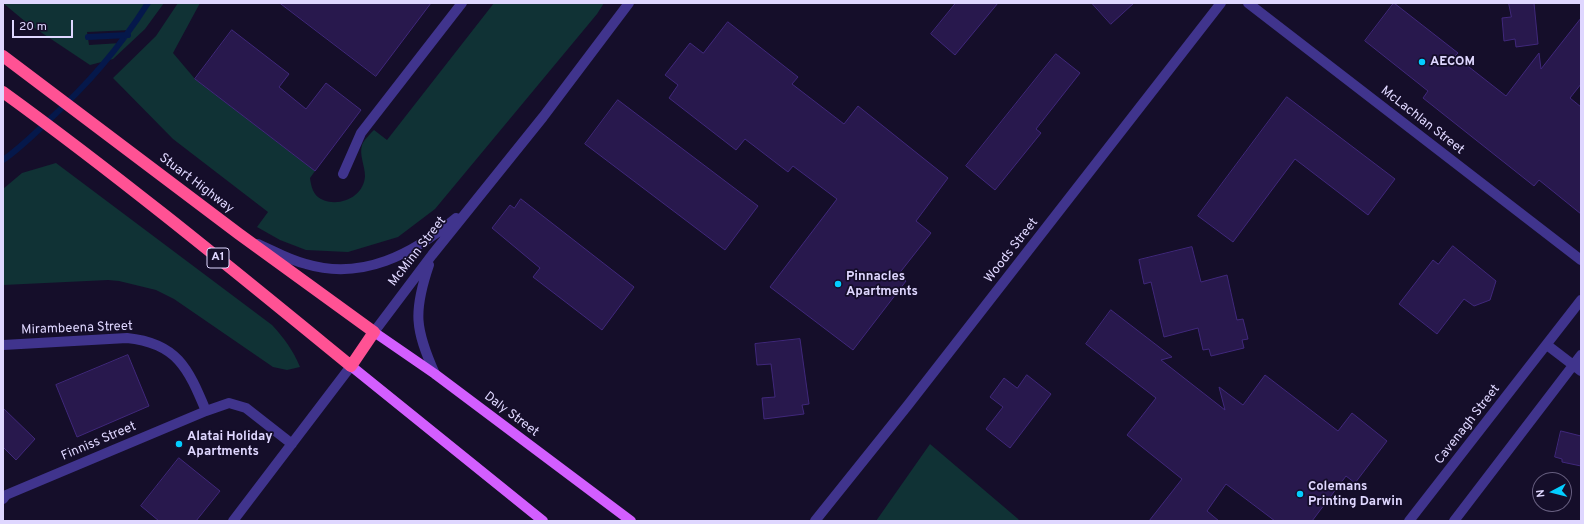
<!DOCTYPE html>
<html>
<head>
<meta charset="utf-8">
<style>
	body { margin:0 }
	#map { position:relative; width:1584px; height:524px; overflow:hidden; background:#150e2a; font-family:Overpass,sans-serif }
	canvas { display:block }
	.frame { position:absolute; inset:0; border:4px solid #dfd7ff; pointer-events:none }
	.north { position:absolute; left:1532px; top:472px; width:40px; height:40px; box-sizing:border-box; background:#150e2a; border:1px solid #665e7f; border-radius:50%; rotate:263deg; font-size:11px; font-weight:700; line-height:16px; text-align:center; color:#dfd7ff }
	.north::after { content:''; display:block; margin:auto; width:14px; height:18px; background:#03cdff; clip-path:polygon(50% 0,100% 100%,50% 72%,0 100%) }
	.scale { position:absolute; left:12px; top:20px; width:61px; height:18px; box-sizing:border-box; border:2px solid #dfd7ff; border-top:0; padding-left:5px; font-size:12px; line-height:14px; white-space:nowrap; color:#dfd7ff; -webkit-text-stroke:3px #150e2a; paint-order:stroke }
</style>
</head>
<body>
<div id="map">
<canvas width="1584" height="524"></canvas>
<div class="frame"></div>
<div class="north">N</div>
<div class="scale">20 m</div>
</div>
<script>
const ctx = document.querySelector('canvas').getContext('2d');
ctx.lineJoin = 'round';
function fill(path, color) { ctx.fillStyle = color; ctx.fill(path, 'evenodd'); }
function trace(path, color, width, dash) { ctx.strokeStyle = color; ctx.lineWidth = width; ctx.lineCap = dash ? 'butt' : 'round'; ctx.setLineDash(dash || []); ctx.stroke(path); }
function drawText(font, color, halo, rows, align = 'center') {
  ctx.font = font + ' Overpass,sans-serif'; ctx.lineWidth = 3.5; ctx.setLineDash([]); ctx.textBaseline = 'middle'; ctx.strokeStyle = halo; ctx.fillStyle = color; for (const [text, x, y, turn = 0] of rows) {
    ctx.save(); ctx.translate(x, y); ctx.rotate((+turn || 0) * Math.PI / 180); ctx.textAlign = isNaN(turn) ? turn : align; if (halo) ctx.strokeText(text, 0, 0); ctx.fillText(text, 0, 0); ctx.restore();
  }
}
const green = new Path2D(`
	M3 3H148L139 19 149 3H164L145 29 113 59 90 65 27 23ZM131 30 121 43 89 45 87 32Z
	M178 3H200L173 53 195 79 315 171 310 178C311 186 313 195 321 199 339 208 364 197 365 176 365 166 359 155 362 145 364 140 370 134 374 130L387 140 494 3H604L597 14 435 209 398 237 348 252 306 250 280 240 257 227 268 212 173 139 113 78 156 36Z
	M56 163 272 325C284 338 293 350 300 367L287 370 273 367 174 299 156 290 119 281 108 280 3 285V189L22 173Z
	M930 444 1017 518 1020 521H876Z`);
const stream = new Path2D(`
	M88 37 128 35
	M3 160C19 149 33 135 47 122 88 84 118 50 148 3`);
const building = new Path2D(`
	M280 3H431L376 76Z
	M956 3H998L955 55 931 34Z
	M1092 3H1134L1111 24Z
	M1394 3 1458 53 1455 56 1506 96 1539 53 1541 69 1581 18V84L1570 98 1581 107V214L1539 180 1534 186 1423 98 1428 91 1365 41Z
	M1509 3H1534L1538 44 1516 47 1515 39 1504 41 1502 18 1511 17Z
	M728 22 798 77 792 84 844 124 858 106 948 178 916 221 931 233 898 275 906 281 853 350 770 287 837 199 793 166 788 172 745 139 736 150 669 98 678 85 665 75 690 43 703 53Z
	M232 30 289 74 279 87 306 109 326 83 361 110 315 171 195 79Z
	M1056 54 1080 73 1036 129 1041 133 995 190 966 166Z
	M1287 97 1395 179 1368 215 1295 159 1233 242 1198 216Z
	M618 100 758 206 725 250 585 144Z
	M521 199 634 287 602 330 533 277 540 268 492 228 510 205 514 208Z
	M1453 246 1496 281 1490 300 1474 306 1464 299 1437 334 1399 304 1433 260 1438 264Z
	M1192 247 1201 282 1227 275 1237 320 1243 319 1248 339 1242 340 1244 348 1211 356 1209 349 1203 350 1198 328 1164 337 1151 282 1144 284 1139 260Z
	M1111 310 1172 357 1161 360 1225 410 1219 387 1243 405 1265 375 1338 431 1352 413 1387 441 1355 483 1346 476 1312 521H1275L1226 484 1207 511 1219 521H1149L1182 479 1127 435 1156 398 1086 344Z
	M800 339 809 404 802 405 804 414 764 419 762 398 775 397 771 364 757 365 755 344Z
	M128 355 149 406 77 437 56 385Z
	M1027 375 1051 394 1010 448 986 429 1003 407 990 397 1004 378 1017 388Z
	M3 408 35 439 16 460 3 447Z
	M1561 431 1581 436V466L1562 462V459L1555 457Z
	M179 458 220 491 196 521H159L141 506Z`);
const minor = new Path2D(`
	M1248 3 1581 260
	M343 174 361 133 462 3
	M258 244C274 251 289 260 306 264 362 281 413 254 456 218
	M429 265C413 312 415 329 435 374
	M374 332 432 255 543 117 629 3
	M3 345 127 338C177 343 188 368 206 411L229 403 246 408 292 444
	M1547 345 1581 371
	M3 499 6 495 206 411
	M233 521 351 366
	M815 521 908 405 1221 3
	M1409 521 1581 300
	M1454 521 1581 355`);
const major = new Path2D(`
	M374 332 435 374 631 521
	M351 366 543 521`);
const highway = new Path2D(`
	M3 56 239 234 374 332 351 366C237 273 123 179 3 92`);
const markers = [
	[1422,62,4,"#03cdff"],
	[838,284,4,"#03cdff"],
	[179,444,4,"#03cdff"],
	[1300,494,4,"#03cdff"]
];
const shields = [
	[218,258,22]
];
const shieldNames = [
	["A1",218,258]
];
const poiNames = [
	["AECOM",1430,62],
	["Pinnacles",846,277],
	["Apartments",846,292],
	["Alatai Holiday",187,437],
	["Apartments",187,452],
	["Colemans",1308,487],
	["Printing Darwin",1308,502]
];
const streetNames = [
	["McLachlan Street",1422,121,38],
	["Stuart Highway",196,184,37],
	["Woods Street",1012,251,-52],
	["McMinn Street",418,252,-52],
	["Mirambeena Street",77,329,-2],
	["Daly Street",511,415,37],
	["Cavenagh Street",1468,425,-52],
	["Finniss Street",99,442,-23]
];
fill(green, '#103235');
trace(stream, '#05184b', 6);
fill(building, '#28184d');
trace(building, '#40287b', 1);
trace(minor, '#40348d', 10);
trace(major, '#d35eff', 10);
trace(highway, '#ff5294', 12);
for (const [x, y, r, color] of markers) { const dot = new Path2D(); dot.arc(x, y, r, 0, 2 * Math.PI); ctx.fillStyle = color; ctx.fill(dot); trace(dot, '#150e2a', 1.5); }
for (const [x, y, w] of shields) { const box = new Path2D(); box.roundRect(x - w / 2, y - 10, w, 20, 3); ctx.fillStyle = '#150e2a'; ctx.fill(box); trace(box, '#dfd7ff', 1); }
drawText('bold 12px', '#dfd7ff', null, shieldNames);
drawText('bold 13px', '#dfd7ff', '#150e2a', poiNames, 'left');
drawText('13px', '#dfd7ff', '#150e2a', streetNames);
</script>
</body>
</html>
